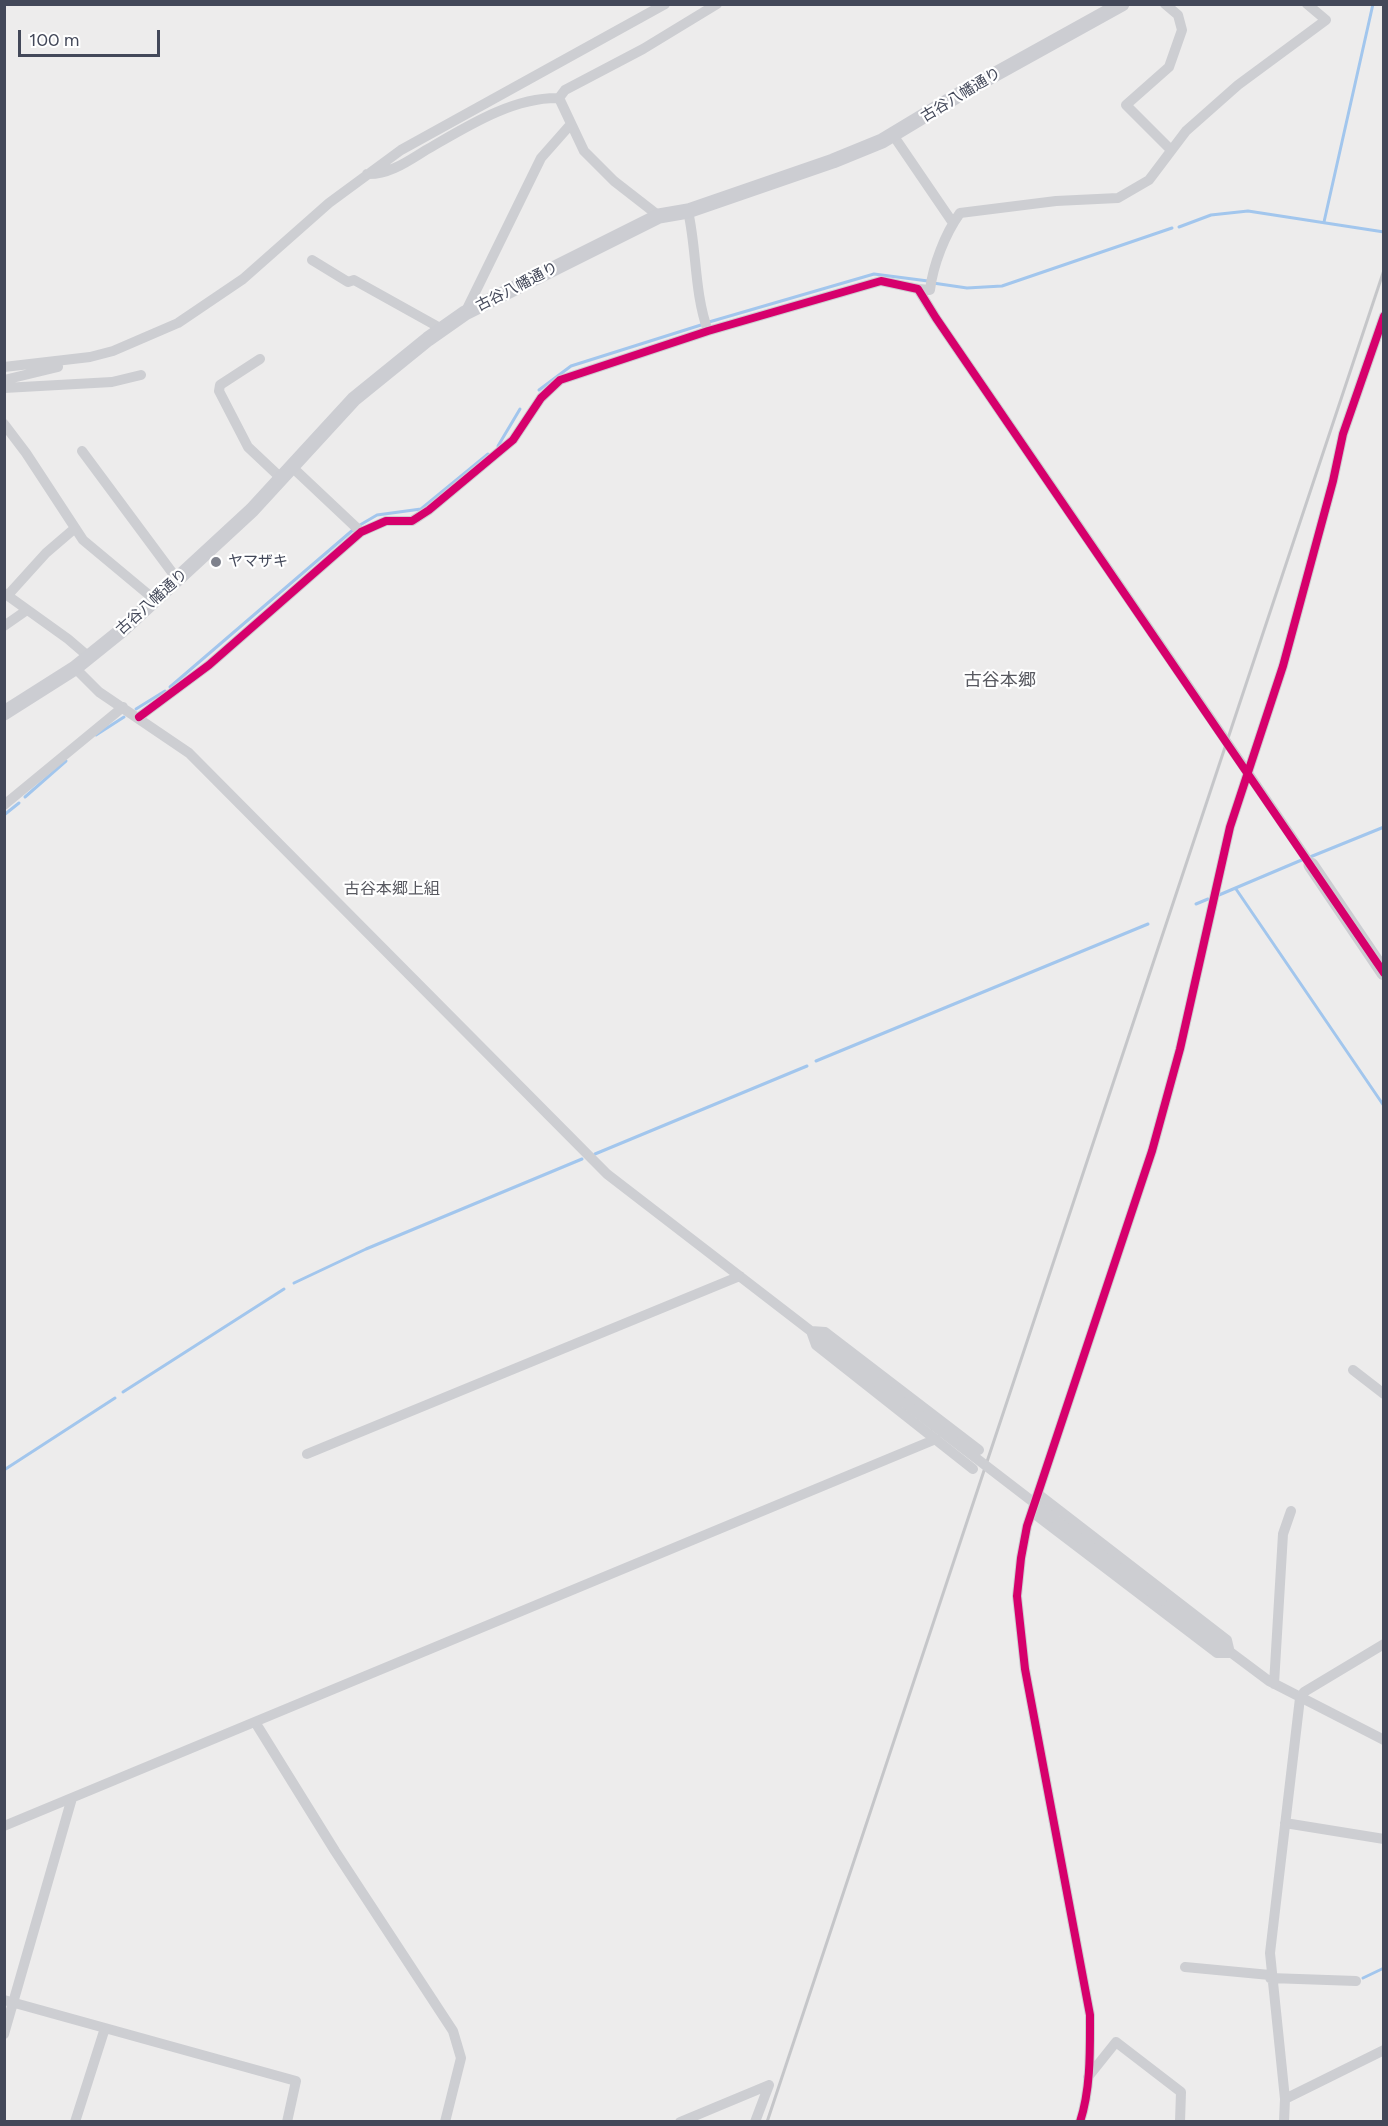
<!DOCTYPE html>
<html>
<head>
<meta charset="utf-8">
<style>
	body { margin:0 }
	#map { position:relative; width:1388px; height:2126px; overflow:hidden; background:#edecec; font-family:Figtree,sans-serif }
	canvas { display:block }
	.frame { position:absolute; inset:0; border:6px solid #434859; pointer-events:none }
	.scale { position:absolute; left:18px; top:30px; width:142px; height:27px; box-sizing:border-box; border:3px solid #434859; border-top:0; padding-left:8px; font-size:18px; line-height:21px; white-space:nowrap; color:#434859; -webkit-text-stroke:4px #fff; paint-order:stroke }
</style>
</head>
<body>
<div id="map">
<canvas width="1388" height="2126"></canvas>
<div class="frame"></div>
<div class="scale">100 m</div>
</div>
<script>
const ctx = document.querySelector('canvas').getContext('2d');
ctx.lineJoin = 'round';
function trace(path, color, width, dash) { ctx.strokeStyle = color; ctx.lineWidth = width; ctx.lineCap = dash ? 'butt' : 'round'; ctx.setLineDash(dash || []); ctx.stroke(path); }
function drawText(font, color, halo, rows, align = 'center') {
  ctx.font = font + ' Figtree,"Noto Sans JP",sans-serif'; ctx.lineWidth = 4.5; ctx.setLineDash([]); ctx.textBaseline = 'middle'; ctx.strokeStyle = halo; ctx.fillStyle = color; for (const [text, x, y, turn = 0] of rows) {
    ctx.save(); ctx.translate(x, y); ctx.rotate((+turn || 0) * Math.PI / 180); ctx.textAlign = isNaN(turn) ? turn : align; if (halo) ctx.strokeText(text, 0, 0); ctx.fillText(text, 0, 0); ctx.restore();
  }
}
const stream = new Path2D(`
	M1324 222 1373 4
	M1179 227 1211 215 1248 211 1384 232
	M933 283 967 288 1002 286 1172 228
	M709 322 874 274 928 281
	M539 390 571 366 701 325
	M498 446 520 409
	M360 525 377 515 421 509 488 454
	M170 687 354 529
	M136 709 165 691
	M96 735 124 717
	M25 797 66 761
	M4 815 19 803
	M1310 857 1384 827
	M1236 889 1384 1106
	M1219 895 1304 859
	M1196 904 1208 899
	M816 1061 1148 924
	M595 1154 807 1066
	M294 1283 366 1249 582 1159
	M123 1392 284 1289
	M4 1470 115 1398
	M1363 1978 1384 1968`);
const street = new Path2D(`
	M1165 4 1178 15 1182 30 1169 67 1126 105 1171 150
	M559 98 565 90 643 49 717 4
	M893 135 953 223
	M367 174C389 175 408 161 426 150 466 127 512 97 559 98L584 151 614 181 659 216
	M688 211C697 251 694 292 708 331
	M312 260 348 282 354 280 442 329
	M918 289 930 290C933 265 945 234 960 213L1056 201 1118 198 1149 180 1186 131 1238 85 1326 20 1307 4
	M465 313 541 158 571 124
	M260 359 220 385 219 391 248 447 282 479
	M4 367 90 357 113 351 178 323 243 279 329 203 401 150 665 4
	M4 380 58 367
	M4 388 112 382 141 375
	M4 424 26 453 83 540 155 600
	M82 451 177 579
	M292 467 361 532
	M4 593 68 639 89 657
	M8 595 46 553 74 529
	M4 626 27 610
	M75 668 99 692 189 753 607 1174 877 1382
	M139 717 209 665 361 532 386 521H412L429 510 513 440 541 398 560 380 708 331 881 281 918 289 936 318 1311 865
	M4 805 123 707
	M1353 1370 1384 1394
	M307 1454 740 1276
	M973 1469 816 1345 811 1331 825 1332 979 1450
	M1038 1494 1227 1640 1230 1653
	M1032 1512 1217 1653H1230
	M1162 1601 1269 1681 1384 1740
	M1274 1684 1283 1534 1291 1511
	M255 1722 335 1851 453 2031 461 2058 445 2122
	M1285 1823 1384 1839
	M4 1826 936 1439
	M1185 1967 1270 1975
	M1270 1978 1356 1981
	M4 2000 296 2081 287 2122
	M4 2034 72 1798
	M1088 2077 1116 2042 1181 2092 1180 2122
	M1285 2099 1384 2050
	M75 2122 105 2028
	M680 2122 769 2085
	M755 2122 769 2085
	M1080 2122C1091 2088 1090 2050 1090 2015L1025 1669 1017 1596 1021 1558 1027 1526 1152 1151 1180 1049 1230 827 1283 666 1333 481 1343 434 1384 316
	M1284 2122 1285 2099 1270 1953 1300 1698 1304 1692 1384 1644`);
const secondary = new Path2D(`
	M4 713 75 668 121 631 252 510 354 399 428 339 465 313 659 216 688 211 833 161 882 141 965 91 1122 4
	M1311 865 1384 973`);
const rail = new Path2D(`
	M767 2122 1384 270`);
const streetBridge = new Path2D(`
	M877 1382 1162 1601`);
const cycleway = new Path2D(`
	M139 717 209 665 361 532 386 521H412L429 510 513 440 541 398 560 380 708 331 881 281 918 289 936 318 1384 973
	M1080 2122C1091 2088 1090 2050 1090 2015L1025 1669 1017 1596 1021 1558 1027 1526 1152 1151 1180 1049 1230 827 1283 666 1333 481 1343 434 1384 316`);
const markers = [
	[216,562,6,"#7e818c"]
];
const streetNames = [
	["古谷八幡通り",961,95,-31],
	["古谷八幡通り",517,287,-27],
	["古谷八幡通り",152,602,-42]
];
const poiNames = [
	["ヤマザキ",228,562]
];
const neighbourhoodNames = [
	["古谷本郷上組",392,889]
];
const quarterNames = [
	["古谷本郷",1000,681]
];
trace(stream, '#a2c6ed', 3);
trace(street, '#cdced2', 10);
trace(secondary, '#cccdd2', 15);
trace(rail, '#c5c6c9', 3);
trace(streetBridge, '#cdced2', 10);
trace(cycleway, '#d6006c', 8);
for (const [x, y, r, color] of markers) { const dot = new Path2D(); dot.arc(x, y, r, 0, 2 * Math.PI); ctx.fillStyle = color; ctx.fill(dot); trace(dot, '#fff', 2); }
drawText('15px', '#434859', '#fff', streetNames);
drawText('15px', '#434859', '#fff', poiNames, 'left');
drawText('16px', '#585960', '#fff', neighbourhoodNames);
drawText('18px', '#585960', '#fff', quarterNames);
</script>
</body>
</html>
